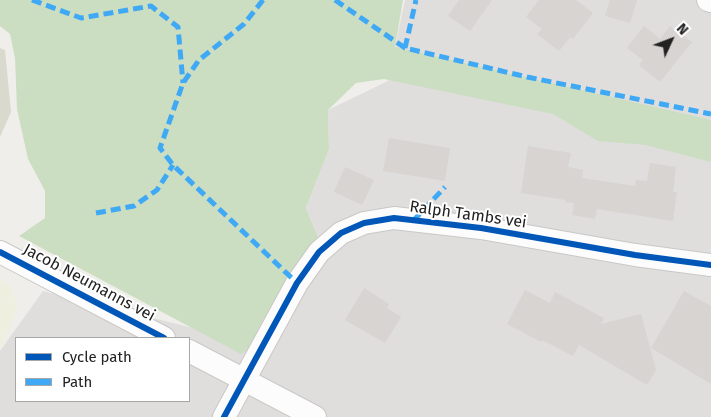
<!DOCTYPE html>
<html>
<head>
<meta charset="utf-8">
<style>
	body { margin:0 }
	#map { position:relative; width:711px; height:417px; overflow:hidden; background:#f0eeeb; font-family:"Fira Sans",sans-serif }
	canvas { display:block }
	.legend { position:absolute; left:15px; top:337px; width:175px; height:65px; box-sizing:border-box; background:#fff; border:1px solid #a7a7a7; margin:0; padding:6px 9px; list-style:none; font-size:15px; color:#222 }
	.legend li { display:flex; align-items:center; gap:10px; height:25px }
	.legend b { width:25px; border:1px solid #a7a7a7 }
	.north { position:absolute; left:646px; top:15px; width:50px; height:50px; -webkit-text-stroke:4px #fff; paint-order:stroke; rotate:47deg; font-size:14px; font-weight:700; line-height:20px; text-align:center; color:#222 }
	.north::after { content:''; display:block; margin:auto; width:18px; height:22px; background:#222; clip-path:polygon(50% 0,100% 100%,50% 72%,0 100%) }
</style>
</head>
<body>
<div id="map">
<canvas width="711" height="417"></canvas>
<ul class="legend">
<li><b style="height:6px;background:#0057b8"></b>Cycle path</li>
<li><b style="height:6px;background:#3fa9f5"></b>Path</li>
</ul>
<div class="north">N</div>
</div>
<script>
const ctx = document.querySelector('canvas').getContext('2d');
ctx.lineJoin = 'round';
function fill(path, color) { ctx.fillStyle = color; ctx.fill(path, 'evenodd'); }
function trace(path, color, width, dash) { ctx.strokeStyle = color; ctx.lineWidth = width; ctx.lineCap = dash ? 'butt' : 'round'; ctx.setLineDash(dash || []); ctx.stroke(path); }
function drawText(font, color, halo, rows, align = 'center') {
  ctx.font = font + ' "Fira Sans",sans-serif'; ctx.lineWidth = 4; ctx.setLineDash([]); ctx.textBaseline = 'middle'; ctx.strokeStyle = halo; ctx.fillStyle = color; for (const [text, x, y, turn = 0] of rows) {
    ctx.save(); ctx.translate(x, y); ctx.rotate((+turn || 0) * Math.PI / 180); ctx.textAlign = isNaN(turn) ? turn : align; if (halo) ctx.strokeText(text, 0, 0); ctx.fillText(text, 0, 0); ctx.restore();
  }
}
const residential = new Path2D(`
	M405 0H711V417H0V351L43 291 258 344 319 240 306 208 329 149 328 110 388 81ZM16 338H189V401H16Z`);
const construction = new Path2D(`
	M0 48 5 50 11 112 0 137Z`);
const farmland = new Path2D(`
	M0 280 10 285 18 307 0 350Z`);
const forest = new Path2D(`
	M0 0H403L395 47 711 120V162L646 145 598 141 553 114 384 79 356 83 328 110 329 149 306 208 319 240 258 344 241 354 19 236 45 218V191L28 159 17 109 15 58 10 34 0 26Z`);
const building = new Path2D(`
	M459 0H492L470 31 448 16Z
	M539 0H576L593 13 573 39 570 37 559 51 537 34 542 29 526 17Z
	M610 0H637L630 23 605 16Z
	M644 26 660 39 670 26 692 42 660 82 639 65 643 60 627 48Z
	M389 138 450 148 445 181 383 171Z
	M528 146 571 153 568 167 583 170 582 178 635 186 636 180 647 181 650 163 676 167 673 192H677L673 221 597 209 595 219 572 215 574 203 565 202 566 200 521 193Z
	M345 167 374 180 362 205 334 192Z
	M364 288 389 304 387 308 401 317 385 343 345 320Z
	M525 290 550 303 555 292 604 318 601 324 641 314 656 370 647 385 579 345 573 356 542 340 541 342 507 324Z
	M684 291 711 306V384L651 348Z`);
const minor = new Path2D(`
	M708 0 711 1
	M0 252 164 338
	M189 351 315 417
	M224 417 297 283 319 252 341 233 364 223 394 218 481 228 635 255 711 265`);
const quiet = new Path2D(`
	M32 0 81 18 151 6 178 27 183 83
	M263 0 244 24 199 60 183 83 160 148 173 165 297 283
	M335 0 405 48 527 77 711 114
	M405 48 416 0
	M96 213 134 206 157 190 173 165
	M413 221 445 187`);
const cycleway = new Path2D(`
	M0 252 164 338
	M224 417 297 283 319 252 341 233 364 223 394 218 481 228 635 255 711 265`);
const streetNames = [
	["Ralph Tambs vei",468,215,8],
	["Jacob Neumanns vei",89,283,28]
];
fill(residential, '#dfdedc');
fill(construction, '#d9d9cd');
fill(farmland, '#efefdf');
fill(forest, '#cbdec1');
fill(building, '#d7d4d2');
trace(minor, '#c9c8c7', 24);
trace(minor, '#fdfcfc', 22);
trace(quiet, '#3fa9f5', 5, [10, 5]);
trace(cycleway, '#0057b8', 6);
drawText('16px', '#222', '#fff', streetNames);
</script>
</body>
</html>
